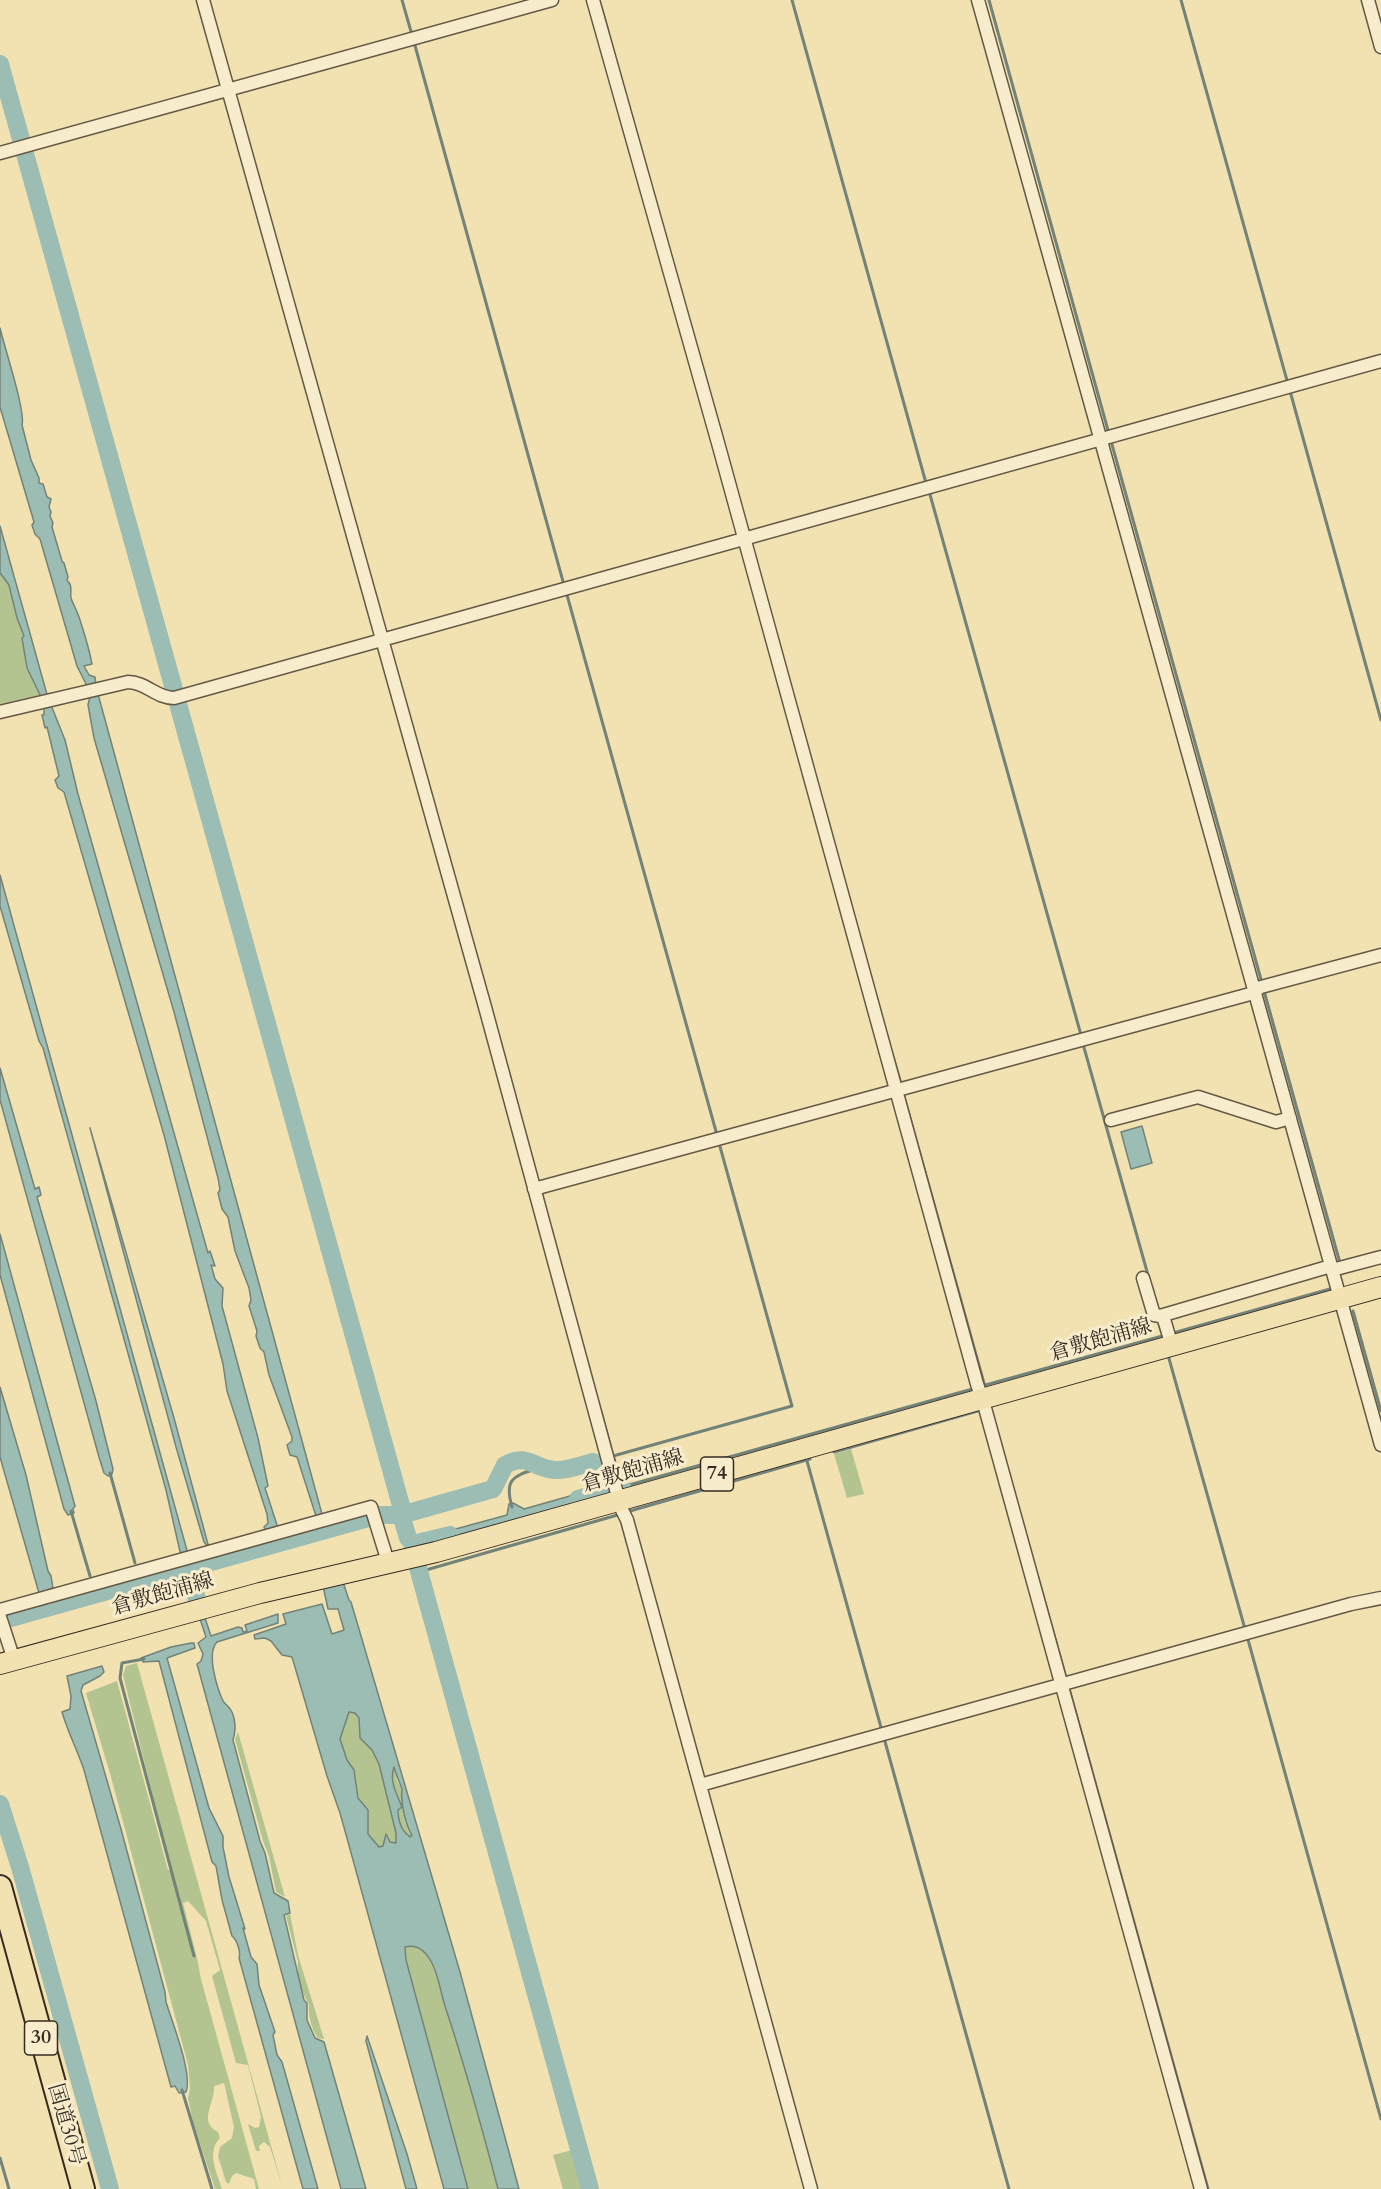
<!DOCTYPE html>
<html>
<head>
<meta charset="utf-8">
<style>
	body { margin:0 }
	canvas { display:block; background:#f2e2b1 }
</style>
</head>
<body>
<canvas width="1381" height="2189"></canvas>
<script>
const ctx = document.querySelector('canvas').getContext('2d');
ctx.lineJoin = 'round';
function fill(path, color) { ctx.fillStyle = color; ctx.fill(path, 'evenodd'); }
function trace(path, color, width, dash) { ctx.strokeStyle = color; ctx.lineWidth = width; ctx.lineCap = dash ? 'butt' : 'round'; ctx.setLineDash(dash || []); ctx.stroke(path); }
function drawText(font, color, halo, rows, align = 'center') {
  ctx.font = font + ' Cardo,"Noto Serif JP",serif'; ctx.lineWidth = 6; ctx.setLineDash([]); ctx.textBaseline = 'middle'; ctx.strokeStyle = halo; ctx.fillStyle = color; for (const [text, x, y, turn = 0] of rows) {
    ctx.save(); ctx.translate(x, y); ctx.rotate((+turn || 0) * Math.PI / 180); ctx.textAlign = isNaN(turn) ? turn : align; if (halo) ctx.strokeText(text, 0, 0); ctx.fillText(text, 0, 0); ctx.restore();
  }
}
const green = new Path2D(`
	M0 573 9 585 17 618 20 621 37 686 42 700 0 708Z
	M851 1449 864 1494 847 1498 834 1454Z
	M137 1663 283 2189 270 2147 264 2142 259 2146 260 2151H256L248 2124 255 2128 259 2127 261 2117 248 2065 236 2063 212 1976 220 1970 206 1921 188 1901 183 1903 197 1958 201 1979 259 2189H256L254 2179 236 2173 232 2176 229 2184 226 2182 218 2156 220 2147 232 2138 234 2127 224 2083 214 2086C216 2101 197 2122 218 2132L220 2138C206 2152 217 2173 222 2189H215L193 2122 188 2098 190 2088 188 2065 111 1777 86 1693 117 1681 168 1870H171L123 1675 126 1666Z
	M348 1712 355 1713 360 1718V1738L372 1750 379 1764 396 1833V1843L390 1842 386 1835 383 1846 379 1847 368 1834V1810L358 1798 354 1770 347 1760 340 1739Z
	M238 1732 285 1897 276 1892 269 1856 263 1841 235 1739Z
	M392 1767H394L397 1780 402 1790 401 1798 406 1812 405 1821 409 1833 413 1835 410 1837C400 1828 396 1816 400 1802L395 1796Z
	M290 1914 298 1955 324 2039 318 2038C311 2029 308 2015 309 2004 302 1994 296 1975 298 1962L286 1916Z
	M412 1945 420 1948 427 1955 435 1972 458 2045 498 2189H468L406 1960 405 1947Z
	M576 2149 587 2189H563L553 2155Z`);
const water = new Path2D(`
	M0 328C4 346 26 412 22 425L31 460 39 478V483L43 484 47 497 51 499 49 507 51 512 50 516 53 523 52 527 62 561 64 563 68 577 67 580C73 586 70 591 71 598 73 604 77 611 79 617 84 632 89 648 92 664L84 666 89 675 95 677 96 686 88 688 77 666 40 539 35 534 32 525 34 522 0 407Z
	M0 526 48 698 42 699 27 668 22 638 24 636 17 618 9 585 0 573Z
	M98 694 322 1514 316 1516 297 1457 290 1455 287 1445 292 1441V1437L269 1375 264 1352 260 1348 256 1336 257 1331 249 1306 251 1300 249 1288 235 1251 228 1217 222 1209 218 1193 220 1190 218 1178 174 1012 94 738 88 705 90 696Z
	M51 705 65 740 78 794 208 1253 210 1251 215 1266 211 1265 215 1279 223 1288 222 1306 258 1438 268 1486 265 1488 278 1528 266 1532 264 1527 268 1523 267 1514 227 1391 223 1364 164 1135 64 792 58 788 55 780 59 776 47 727 45 728 42 715H44V706Z
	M0 875 188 1554 181 1556 166 1490 43 1048 39 1041 0 906Z
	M0 1068 35 1189 39 1187 41 1195 37 1197 96 1401 113 1469 112 1474 108 1476 104 1473 99 1457 0 1100Z
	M1142 1126 1152 1163 1131 1169 1121 1132Z
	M90 1128 174 1418 209 1548 204 1542 176 1447Z
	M0 1234 75 1506 73 1509 74 1513 68 1515 64 1509 0 1275Z
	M0 1387 26 1475 48 1571 51 1576 53 1588 39 1593 0 1457Z
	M596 1490H599V1496L429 1543 428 1538 430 1536 507 1515 509 1504 513 1503 524 1509 584 1492 585 1494Z
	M343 1582 349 1600 351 1602 460 1972 519 2189H498C482 2128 465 2066 445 2006 440 1990 437 1967 426 1954 420 1947 413 1945 405 1947L406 1960 468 2189H444L340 1813 327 1776 292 1657 282 1655 271 1641 265 1638 255 1639 254 1635 286 1624 283 1614 322 1604 332 1634 344 1630 338 1609H328L323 1586ZM349 1712 355 1713 359 1718 360 1738 372 1750 379 1764 396 1833V1843L390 1842 386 1834 383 1846 379 1847 368 1834V1810L358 1798 354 1770 347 1760 340 1739ZM394 1767C396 1775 400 1783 402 1789 402 1792 401 1796 402 1799 402 1807 407 1829 412 1835L410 1837C402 1831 398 1821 398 1810L402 1807C397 1794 389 1782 394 1767Z
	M278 1614V1623L217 1642C206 1653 217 1688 223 1701 226 1705 230 1707 232 1712 236 1721 236 1730 233 1740L260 1841 265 1853 274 1893 288 1901 290 1913 284 1915 304 2000 307 2003V2020L315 2038 324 2042 366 2189H341L197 1664 201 1661 203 1654 198 1643 206 1637 199 1616 204 1615 211 1636 238 1627 242 1628 243 1632 247 1631 245 1625Z
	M191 1643H194L195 1648 167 1658 209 1808 223 1836V1847L229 1877 245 1929 243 1928 251 1957 257 1964 259 1985 275 2032 273 2035 277 2055 282 2062 318 2189H303L239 1958C241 1952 237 1940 232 1936L222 1900 216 1866 212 1862 159 1661 143 1662 141 1658 171 1647Z
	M102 1666 104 1672 100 1676 83 1685 81 1691 121 1829 165 1992 166 2002C172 2022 193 2074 186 2092L179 2093 175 2086 171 2087 84 1770C77 1749 68 1733 62 1712L70 1709 71 1696 67 1676Z
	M367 2036 407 2154 417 2189H406L366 2041Z`);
const stream = new Path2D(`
	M402 0 412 35
	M599 0 608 31
	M792 0 926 483
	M989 0 1109 434
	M1181 0 1288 384
	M414 42 564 585
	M1290 391 1381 720
	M1111 441 1262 983
	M929 491 1081 1035
	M567 595 717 1135
	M1264 991 1340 1263
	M1083 1044 1148 1275
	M893 1057 901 1084
	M903 1093 985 1387
	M1353 1311 1381 1411
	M1159 1324 1163 1336
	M1173 1333 1330 1289
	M1168 1355 1245 1629
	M982 1386 1166 1335
	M601 1412 613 1456 792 1406 719 1143
	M834 1452 981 1410
	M613 1456 623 1490
	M807 1461 882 1731
	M110 1473 135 1563
	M622 1487 976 1388
	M627 1506 632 1519
	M512 1507C503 1476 516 1476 541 1467
	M71 1511 90 1576
	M630 1511 810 1459
	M211 1559 212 1561
	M187 1565 188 1568
	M419 1572 621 1514
	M1038 1578 1066 1678
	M138 1579 140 1582
	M94 1590 95 1594
	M49 1603 50 1606
	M1247 1636 1381 2119
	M144 1659 122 1663 120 1678 194 1956
	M1068 1685 1208 2189
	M884 1738 1009 2189
	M182 2090 212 2189
	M0 2158 9 2189`);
const river = new Path2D(`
	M0 64 402 1509 401 1515 493 1489 505 1465C527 1452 534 1469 555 1470 567 1471 581 1465 593 1462
	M578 1499 622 1487
	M417 1564 590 2189
	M189 1568 197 1600
	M0 1621 379 1515H401L408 1538 413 1544 450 1535
	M0 1804 20 1867 110 2189`);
const street = new Path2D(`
	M203 0 485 1007 621 1508 627 1520 811 2189
	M593 0 718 443 977 1384 985 1408 1201 2189
	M978 0 1381 1445
	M1368 0 1381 47
	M0 153 552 0
	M0 712 128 682C146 682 156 698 174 698L1381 361
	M1111 1120 1198 1097 1276 1122 1290 1118
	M534 1189 1250 994 1261 987 1381 955
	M1332 1270 1381 1257
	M1143 1278 1154 1315 1160 1316 1331 1266
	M1163 1316 1172 1346
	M0 1610 371 1507 388 1562
	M0 1617 14 1660
	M700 1785 1351 1604 1381 1598`);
const primary = new Path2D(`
	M0 1664 260 1593 436 1552 1381 1287`);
const highway = new Path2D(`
	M0 1887 83 2189`);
const shields = [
	[717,1474,33],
	[41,2038,33]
];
const shieldNames = [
	["74",717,1474],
	["30",41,2038]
];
const streetNames = [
	["倉敷飽浦線",1101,1341,-16],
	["倉敷飽浦線",633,1472,-16],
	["倉敷飽浦線",163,1595,-16],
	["国道30号",65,2125,74]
];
fill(green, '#b4c491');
fill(water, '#9cbdb3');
trace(water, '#738379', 1.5);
trace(stream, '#738379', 3);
trace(river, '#9cbdb3', 18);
trace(street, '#655946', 15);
trace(primary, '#362b23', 22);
trace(highway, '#362b23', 26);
trace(street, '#f7eccc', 12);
trace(primary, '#f2e2b1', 20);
trace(highway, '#f2e2b1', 22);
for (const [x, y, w] of shields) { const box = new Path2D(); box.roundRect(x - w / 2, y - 17, w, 34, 4.5); ctx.fillStyle = '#f7eccc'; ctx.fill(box); trace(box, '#362b23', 1.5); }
drawText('bold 20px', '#362b23', null, shieldNames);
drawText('21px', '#362b23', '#f7eccc', streetNames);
</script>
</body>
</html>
